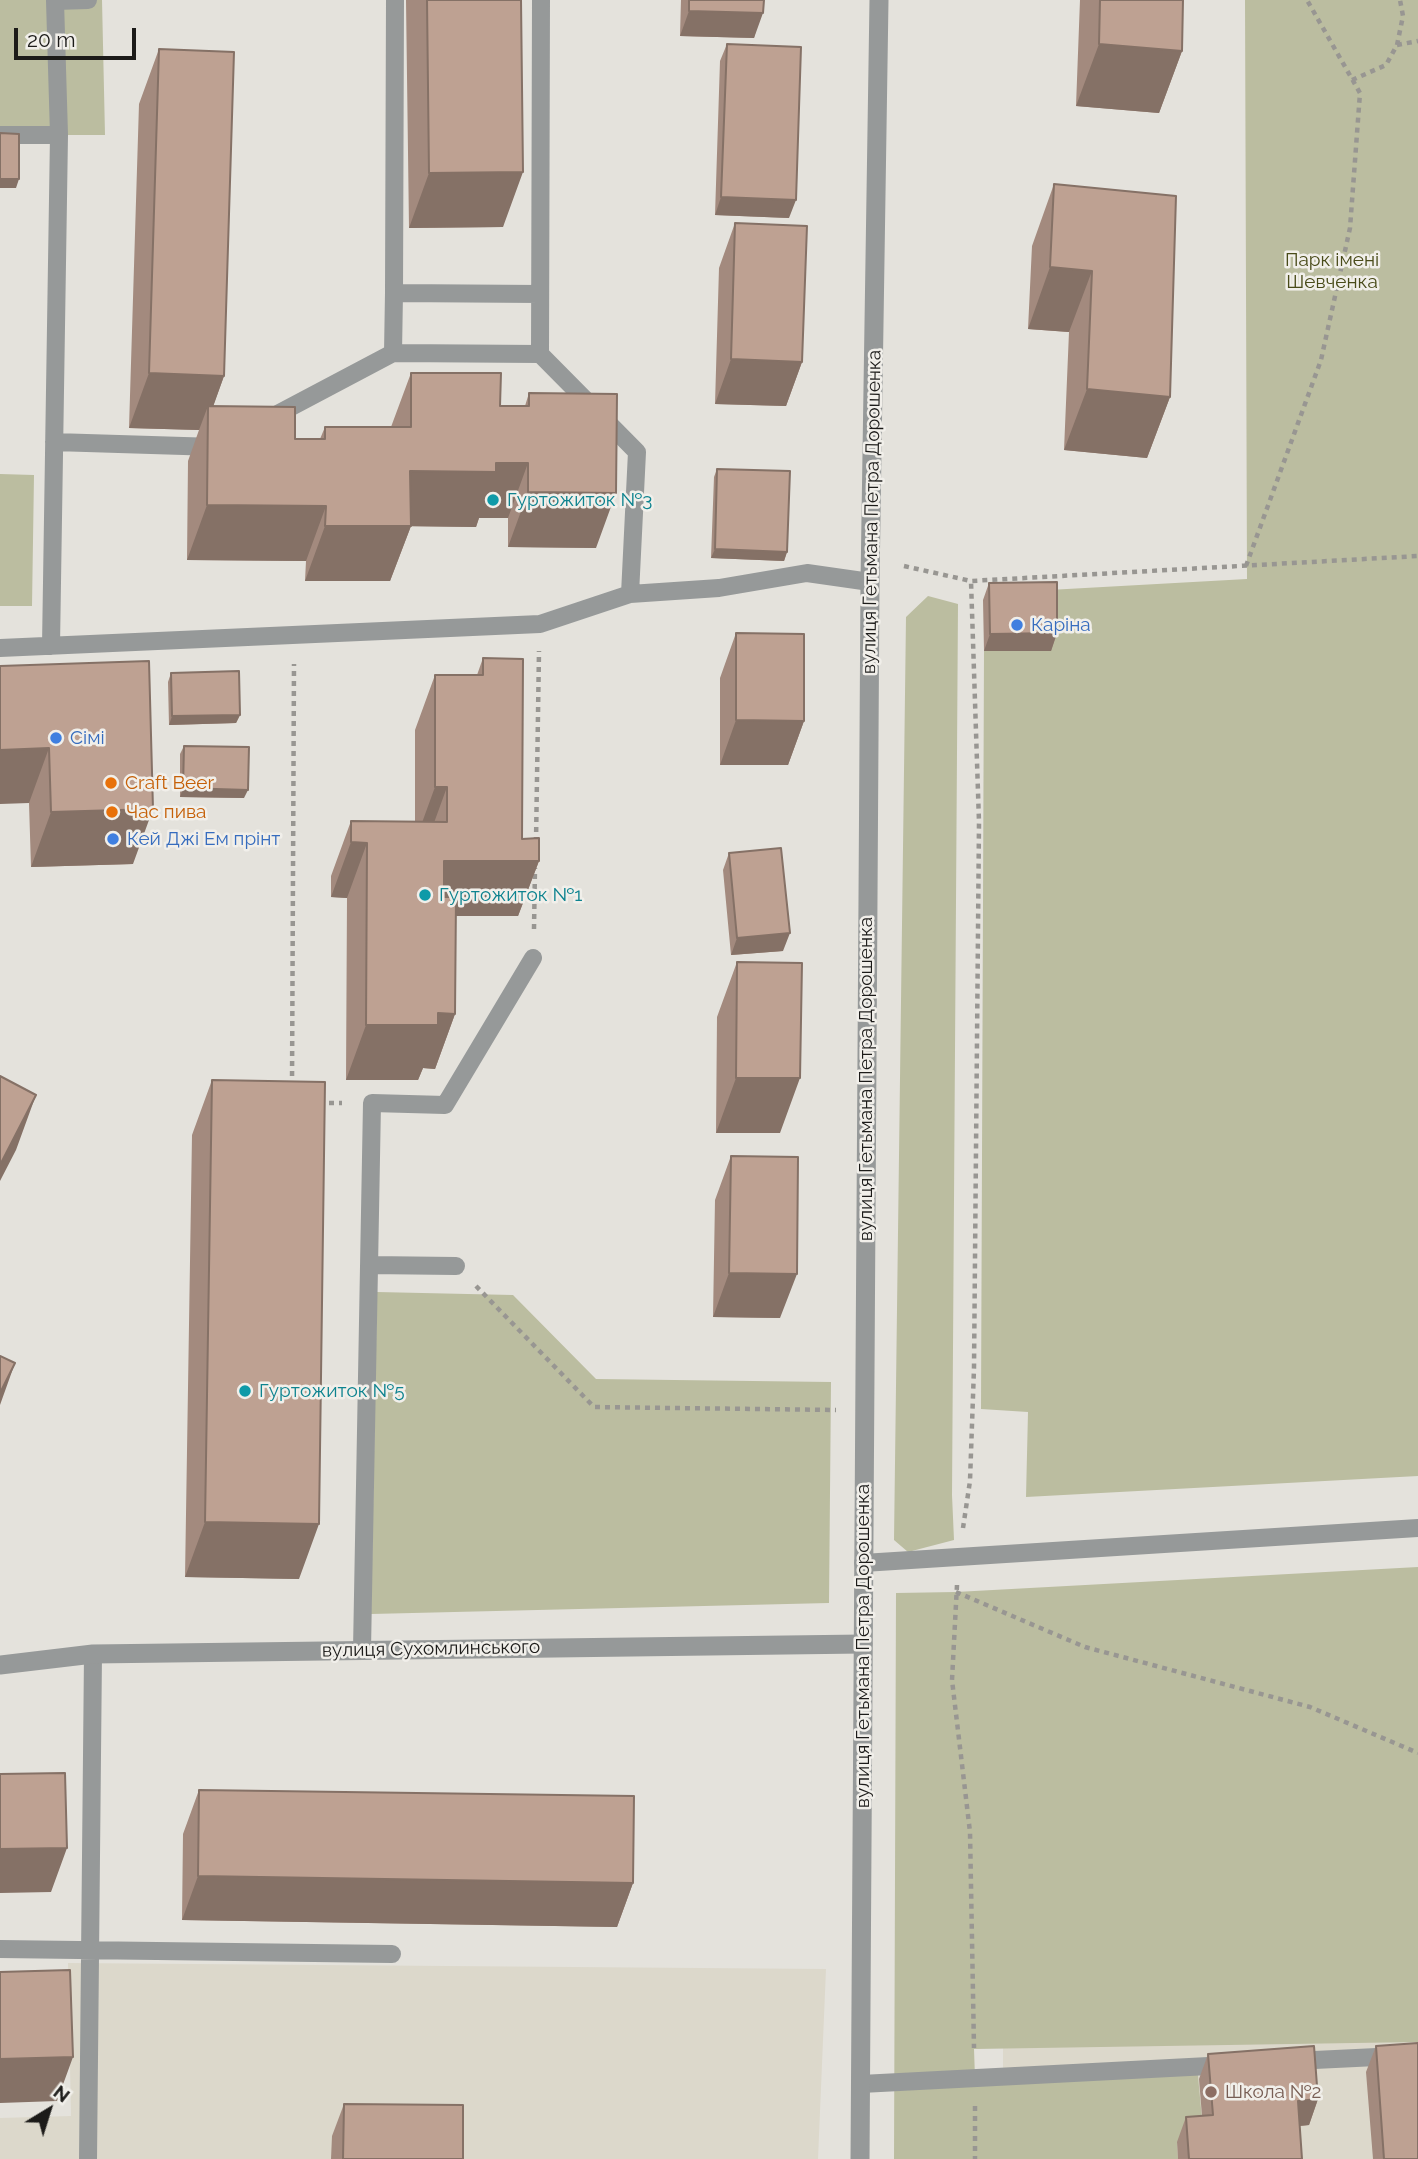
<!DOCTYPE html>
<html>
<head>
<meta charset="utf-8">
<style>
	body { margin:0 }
	#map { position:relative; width:1418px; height:2159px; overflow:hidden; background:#e4e2dc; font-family:Raleway,sans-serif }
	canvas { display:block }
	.north { position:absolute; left:14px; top:2075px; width:70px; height:70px; -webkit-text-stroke:5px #f1efea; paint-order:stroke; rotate:38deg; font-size:19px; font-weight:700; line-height:28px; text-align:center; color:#1c1b19 }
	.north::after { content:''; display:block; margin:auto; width:24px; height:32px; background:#1c1b19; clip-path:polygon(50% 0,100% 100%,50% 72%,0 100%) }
	.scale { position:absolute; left:14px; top:28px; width:122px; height:32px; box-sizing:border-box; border:4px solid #1c1b19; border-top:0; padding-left:9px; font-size:21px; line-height:24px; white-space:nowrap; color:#1c1b19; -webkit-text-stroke:5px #f1efea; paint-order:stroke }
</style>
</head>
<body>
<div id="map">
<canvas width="1418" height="2159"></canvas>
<div class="north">N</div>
<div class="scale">20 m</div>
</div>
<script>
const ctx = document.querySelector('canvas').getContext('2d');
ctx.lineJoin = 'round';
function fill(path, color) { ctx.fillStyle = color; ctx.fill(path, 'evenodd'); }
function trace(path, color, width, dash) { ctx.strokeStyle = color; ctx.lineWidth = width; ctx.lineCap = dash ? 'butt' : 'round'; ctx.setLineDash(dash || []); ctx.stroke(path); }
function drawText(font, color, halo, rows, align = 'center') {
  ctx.font = font + ' Raleway,sans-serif'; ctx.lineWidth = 5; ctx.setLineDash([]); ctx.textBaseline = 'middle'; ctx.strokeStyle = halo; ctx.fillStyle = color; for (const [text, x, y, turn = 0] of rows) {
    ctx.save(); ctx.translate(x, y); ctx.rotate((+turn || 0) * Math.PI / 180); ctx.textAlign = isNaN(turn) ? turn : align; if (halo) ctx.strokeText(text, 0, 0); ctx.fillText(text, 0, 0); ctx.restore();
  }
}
const built = new Path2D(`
	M68 1963 826 1969 818 2159H0V2118L71 2116Z
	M1418 1984V2159H1003V2024Z`);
const green = new Path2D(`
	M0 0H102L105 135H0Z
	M1245 0H1418V1476L1026 1497 1028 1412 981 1409 984 651 1049 590 1247 579Z
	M0 474 34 475 32 606H0Z
	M928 596 958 604 952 1495 954 1540 908 1552 894 1540 906 617Z
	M377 1292 513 1295 596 1379 831 1382 829 1603 371 1614Z
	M1418 1567V2042L974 2049 975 2078 1197 2066 1204 2140 1177 2143 1178 2159H894L896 1593 956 1592Z`);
const path = new Path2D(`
	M1397 45 1418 41
	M1352 80 1386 65 1397 45 1403 16 1400 0
	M904 566 971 581 1418 556
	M1246 566 1321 360 1350 228 1360 93 1307 0
	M536 842 539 651
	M534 929 535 868
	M292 1086 294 664
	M319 1103H342
	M476 1286 594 1407 836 1410
	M963 1528 970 1481 974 1368 979 822 971 581
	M957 1585 952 1680 970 1832 974 2048
	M956 1592 1085 1647 1310 1707 1418 1753
	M975 2106V2159`);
const service = new Path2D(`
	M395 0 394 293 540 294
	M541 0 540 354 637 452 630 594
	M0 135H59
	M393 353 394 293
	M272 417 393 353 540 354
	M54 442 216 447
	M51 646 59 135 55 1 88 0
	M0 648 540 624 630 594 719 588 807 573 870 582
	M369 1265 456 1266
	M863 1563 1418 1528
	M362 1650 372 1103 445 1105 533 958
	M0 1949 392 1954
	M1294 2061 1418 2055
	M861 2084 1228 2065
	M88 2159 93 1654`);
const minor = new Path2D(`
	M0 1665 93 1654 863 1644`);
const tertiary = new Path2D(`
	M860 2159 870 582 879 0`);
const wall = new Path2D(`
	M406 0H521L503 227 409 228Z
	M681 0H764L754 38 680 36Z
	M1080 0H1183L1182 51 1159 113 1076 106Z
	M727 44 789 218 715 215 720 61Z
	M159 49 224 376 213 406 295 439H320L325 427H391L411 373 500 406H525L529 393 596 548 508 547V518H479L476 527 411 526 390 581H305L306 561 187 560 188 461 199 430 129 428 139 104Z
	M1054 184 1170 397 1147 458 1064 450 1069 332 1028 329 1032 246Z
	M735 223 802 362 786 406 715 404 719 268Z
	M717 469 787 552 784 561 711 558 714 477Z
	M989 583 1057 633 1051 651H984L983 600Z
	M736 633 804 721 788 765H720V678Z
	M483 658 522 839 539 861 518 916H456L455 1014 435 1069 423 1068 418 1080H346L347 898 331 897V876L351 821H415V730L435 675H477Z
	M0 666 133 864 31 867 29 803Z
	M171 673 240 715 236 723 169 725 168 682Z
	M184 746 244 798 180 797V754Z
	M729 853 783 951 731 955 723 870Z
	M737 962 780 1133H716L717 1017Z
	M212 1080 299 1579 185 1577 192 1135Z
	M731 1156 780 1318 713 1317 715 1200Z
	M199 1790 633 1883 617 1927 182 1920 183 1834Z
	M1376 2046 1418 2159H1373L1366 2072Z
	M1208 2054 1318 2099 1309 2125 1300 2126 1302 2159H1178L1177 2142 1186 2117 1202 2116 1199 2079Z
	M344 2104 463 2159H331L332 2136Z`);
const shadedWall = new Path2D(`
	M689 11 763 13 754 38 680 36Z
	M1099 44 1182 51 1159 113 1076 106Z
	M523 172 503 227 409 228 429 173Z
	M0 179H19L16 188H0Z
	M721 197 796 200 789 218 715 215Z
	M1050 267 1092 271 1069 332 1028 329Z
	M731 359 802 362 786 406 715 404Z
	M149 373 224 376 208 421V406L199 430 129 428Z
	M1087 389 1170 397 1147 458 1064 450Z
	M496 463H528L508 518H479L476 527 390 526 410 471Z
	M528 492 616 493 596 548 508 547Z
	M207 505 326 506 306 561 187 560Z
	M325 526H411L390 581H305Z
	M715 549 787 552 784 561 711 558Z
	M1057 633 1051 651H984L990 634Z
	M240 715 236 723 169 725 172 716Z
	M736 720 804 721 788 765H720Z
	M49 748 29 803 0 804V750Z
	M435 787H447L427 842H415Z
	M183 788 248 790 244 798 180 797Z
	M153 809 133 864 31 867 51 812Z
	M351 842 367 843 347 898 331 897Z
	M444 861H539L518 916H424Z
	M790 933 783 951 731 955 737 938Z
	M438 1013 455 1014 435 1069 423 1068 418 1080H346L366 1025Z
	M736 1078H800L780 1133H716Z
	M36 1095 16 1150 0 1181V1165Z
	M729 1273 797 1274 780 1318 713 1317Z
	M15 1363 0 1405V1393Z
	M205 1522 319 1524 299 1579 185 1577Z
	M67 1848 51 1892 0 1893V1849Z
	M198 1876 633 1883 617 1927 182 1920Z
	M73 2057 57 2101 0 2103V2059Z
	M1318 2099 1309 2125 1288 2127 1298 2101Z`);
const building = new Path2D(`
	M427 0H521L523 172 429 173Z
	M689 0H764L763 13 689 11Z
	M1100 0H1183L1182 51 1099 44Z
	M727 44 801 47 796 200 721 197Z
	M159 49 234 52 224 376 149 373Z
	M0 133 19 134V179H0Z
	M1054 184 1176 196 1170 397 1087 389 1092 271 1050 267Z
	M735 223 807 226 802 362 731 359Z
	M411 373H501L500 406H529V393L617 394 616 493 528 492V463H496V472L410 471 411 526H325L326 506 207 505 208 406 295 407V439H325V427H411Z
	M717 469 790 471 787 552 715 549Z
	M1057 582V633L990 634 989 583Z
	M736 633 804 634V721L736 720Z
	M483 658 523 659 522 839 539 838V861H444V897H456L455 1014 438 1013V1025H366L367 843 351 842V821L447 822V787H435V675H483Z
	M149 661 153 809 51 812 49 748 0 750V666Z
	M239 671 240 715 172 716 171 673Z
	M184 746 249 747 248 790 183 788Z
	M781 848 790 933 737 938 729 853Z
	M737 962 802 963 800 1078H736Z
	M0 1076 36 1095 0 1165Z
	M212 1080 325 1082 319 1524 205 1522Z
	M731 1156 798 1157 797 1274 729 1273Z
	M0 1356 15 1363 0 1393Z
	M65 1773 67 1848 0 1849V1774Z
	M199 1790 634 1796 633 1883 198 1876Z
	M70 1970 73 2057 0 2059V1972Z
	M1418 2043V2159H1384L1376 2046Z
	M1314 2046 1318 2099 1298 2101 1302 2159H1189L1186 2117 1213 2115 1208 2054Z
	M344 2104 463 2105V2159H343Z`);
const markers = [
	[493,500,7,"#0f9aa8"],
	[1017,625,7,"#3f7fe0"],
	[56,738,7,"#3f7fe0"],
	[111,783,7,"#e8710a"],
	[112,812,7,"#e8710a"],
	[113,839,7,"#3f7fe0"],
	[425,895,7,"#0f9aa8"],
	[245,1391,7,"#0f9aa8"],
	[1211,2092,7,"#8d6e63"]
];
const parkNames = [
	["Парк імені",1332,260],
	["Шевченка",1332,282]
];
const cultureNames = [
	["Гуртожиток №3",507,500],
	["Гуртожиток №1",439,895],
	["Гуртожиток №5",259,1391]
];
const streetNames = [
	["вулиця Гетьмана Петра Дорошенка",872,512,-89],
	["вулиця Гетьмана Петра Дорошенка",866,1079,-90],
	["вулиця Гетьмана Петра Дорошенка",863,1646,-90],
	["вулиця Сухомлинського",431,1649,-1]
];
const shopNames = [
	["Каріна",1031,625],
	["Сімі",70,738],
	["Кей Джі Ем прінт",127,839]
];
const foodNames = [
	["Craft Beer",125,783],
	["Час пива",126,812]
];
const educationNames = [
	["Школа №2",1225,2092]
];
fill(built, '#dcd8cb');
fill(green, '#bbbda0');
trace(path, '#989692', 4.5, [5, 5]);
trace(service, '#969999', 18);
trace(minor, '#969999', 19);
trace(tertiary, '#969999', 19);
fill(wall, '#a38a7e');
fill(shadedWall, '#857166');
fill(building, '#bea192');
trace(building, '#857166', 2);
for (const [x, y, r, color] of markers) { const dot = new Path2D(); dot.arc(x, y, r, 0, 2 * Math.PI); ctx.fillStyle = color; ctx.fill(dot); trace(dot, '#f1efea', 2.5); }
drawText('19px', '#494b19', '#f1efea', parkNames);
drawText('19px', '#0d838f', '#f1efea', cultureNames, 'left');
drawText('19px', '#1c1b19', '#f1efea', streetNames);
drawText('19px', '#366cbe', '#f1efea', shopNames, 'left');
drawText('19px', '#c56008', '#f1efea', foodNames, 'left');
drawText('19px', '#785e54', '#f1efea', educationNames, 'left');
</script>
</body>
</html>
